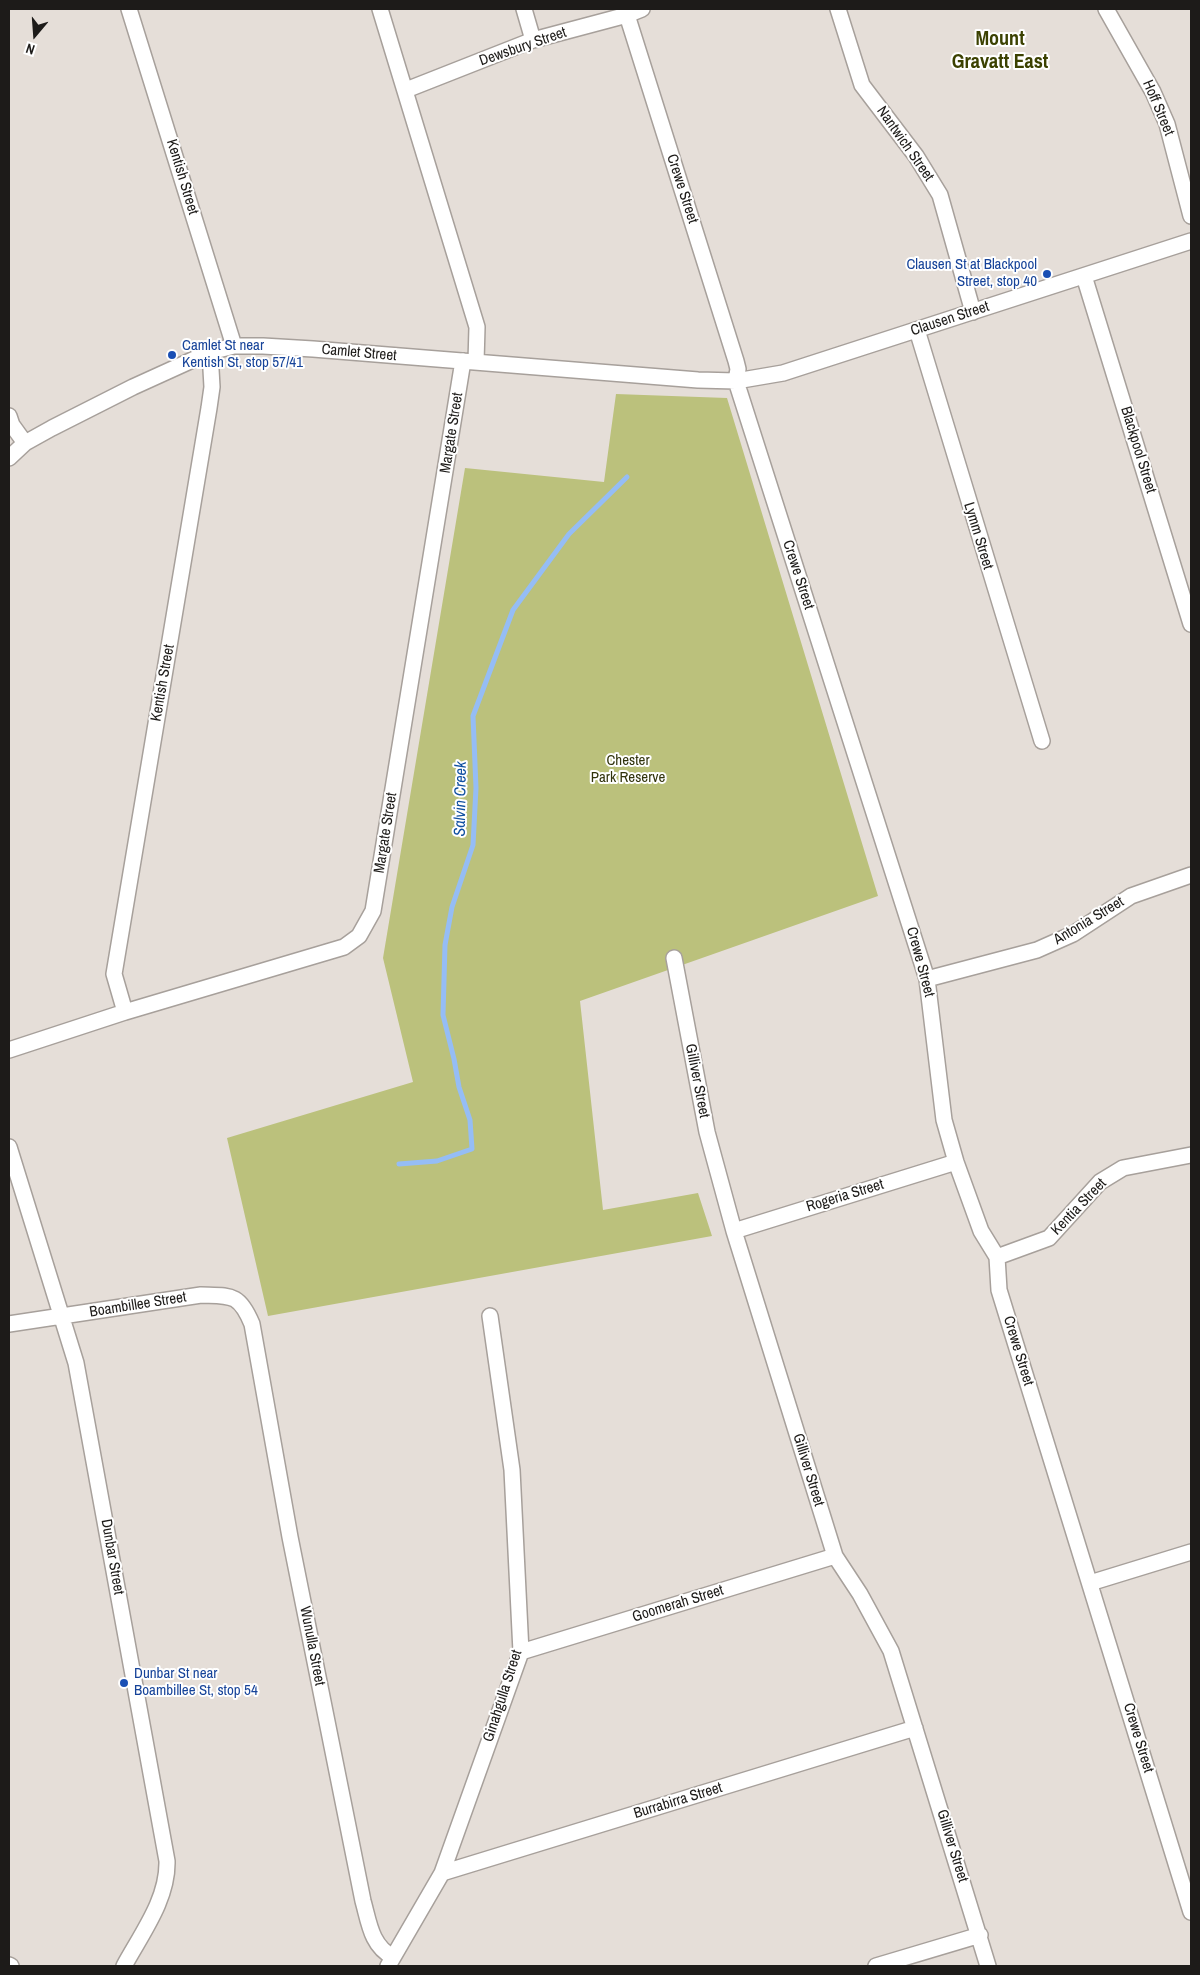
<!DOCTYPE html>
<html>
<head>
<meta charset="utf-8">
<style>
	body { margin:0 }
	#map { position:relative; width:1200px; height:1975px; overflow:hidden; background:#e5ded8; font-family:"Archivo Narrow",sans-serif }
	canvas { display:block }
	.frame { position:absolute; inset:0; border:10px solid #1d1b19; pointer-events:none }
	.north { position:absolute; left:10px; top:10px; width:50px; height:50px; -webkit-text-stroke:4px #fff; paint-order:stroke; rotate:198deg; font-size:14px; font-weight:700; line-height:20px; text-align:center; color:#1d1b19 }
	.north::after { content:''; display:block; margin:auto; width:18px; height:22px; background:#1d1b19; clip-path:polygon(50% 0,100% 100%,50% 72%,0 100%) }
</style>
</head>
<body>
<div id="map">
<canvas width="1200" height="1975"></canvas>
<div class="frame"></div>
<div class="north">N</div>
</div>
<script>
const ctx = document.querySelector('canvas').getContext('2d');
ctx.lineJoin = 'round';
function fill(path, color) { ctx.fillStyle = color; ctx.fill(path, 'evenodd'); }
function trace(path, color, width, dash) { ctx.strokeStyle = color; ctx.lineWidth = width; ctx.lineCap = dash ? 'butt' : 'round'; ctx.setLineDash(dash || []); ctx.stroke(path); }
function drawText(font, color, halo, rows, align = 'center') {
  ctx.font = font + ' "Archivo Narrow",sans-serif'; ctx.lineWidth = 4; ctx.setLineDash([]); ctx.textBaseline = 'middle'; ctx.strokeStyle = halo; ctx.fillStyle = color; for (const [text, x, y, turn = 0] of rows) {
    ctx.save(); ctx.translate(x, y); ctx.rotate((+turn || 0) * Math.PI / 180); ctx.textAlign = isNaN(turn) ? turn : align; if (halo) ctx.strokeText(text, 0, 0); ctx.fillText(text, 0, 0); ctx.restore();
  }
}
const green = new Path2D(`
	M616 394 727 398 878 896 580 1001 603 1210 698 1193 712 1236 268 1316 227 1138 413 1082 383 958 465 468 604 482Z`);
const stream = new Path2D(`
	M399 1164 437 1161 472 1149 470 1120 459 1087 454 1059 443 1015 445 945 452 907 473 845 476 788 473 716 513 610 569 534 627 477`);
const minor = new Path2D(`
	M129 9 234 346
	M380 9 477 327 476 362
	M524 9 533 40
	M838 9 862 85 916 156 940 195 973 312
	M1106 9 1153 92 1167 124 1191 216
	M627 15 736 361 738 369 736 381 927 979 944 1120 956 1162 981 1231 997 1257 999 1290 1191 1912
	M406 90 533 40 627 15 642 9
	M1084 276 1191 624
	M917 330 1042 741
	M9 416 12 425 25 443
	M9 458 25 443 52 428 133 387 210 352 234 346H263L313 349 698 380 736 381 783 373 1191 241
	M674 958 707 1132 734 1231 835 1556 860 1594 891 1651 988 1966
	M927 979 1037 950 1073 934 1131 896 1191 875
	M125 1012 114 974 209 408 212 387 210 352
	M9 1050 125 1012 344 947 359 936 373 911 463 361
	M9 1147 76 1363 167 1861C168 1899 142 1933 124 1966
	M734 1231 956 1162
	M997 1257 1049 1238 1100 1182 1123 1168 1191 1155
	M9 1324 201 1295C231 1296 239 1293 252 1324L290 1537 363 1901C369 1922 371 1946 393 1957
	M1090 1583 1191 1552
	M521 1652 835 1556
	M442 1873 915 1728
	M9 1965 11 1966
	M388 1966 442 1873 521 1652 512 1470 490 1316
	M876 1966 980 1935`);
const markers = [
	[1047,274,5,"#1a4fb4"],
	[172,355,5,"#1a4fb4"],
	[124,1683,5,"#1a4fb4"]
];
const streetNames = [
	["Dewsbury Street",523,47,-19],
	["Hoff Street",1158,108,67],
	["Nantwich Street",905,144,55],
	["Kentish Street",182,177,73],
	["Crewe Street",682,189,72],
	["Clausen Street",950,319,-18],
	["Camlet Street",359,353,5],
	["Margate Street",452,433,-81],
	["Blackpool Street",1138,450,73],
	["Lymm Street",978,536,73],
	["Crewe Street",798,575,72],
	["Kentish Street",163,683,-80],
	["Margate Street",386,833,-81],
	["Antonia Street",1089,921,-31],
	["Crewe Street",920,962,75],
	["Gilliver Street",697,1081,79],
	["Rogeria Street",845,1196,-17],
	["Kentia Street",1079,1207,-46],
	["Boambillee Street",138,1305,-9],
	["Crewe Street",1018,1351,73],
	["Gilliver Street",808,1470,73],
	["Dunbar Street",112,1557,80],
	["Goomerah Street",678,1604,-17],
	["Wunulla Street",312,1646,79],
	["Ginahgulla Street",503,1696,-72],
	["Crewe Street",1138,1738,73],
	["Burrabirra Street",678,1801,-17],
	["Gilliver Street",952,1846,73]
];
const transitNames = [
	["Clausen St at Blackpool",1037,265,"right"],
	["Street, stop 40",1037,282,"right"],
	["Camlet St near",182,346],
	["Kentish St, stop 57/41",182,363],
	["Dunbar St near",134,1674],
	["Boambillee St, stop 54",134,1691]
];
const parkNames = [
	["Chester",628,761],
	["Park Reserve",628,778]
];
const waterNames = [
	["Salvin Creek",461,799,-89]
];
const districtNames = [
	["Mount",1000,40],
	["Gravatt East",1000,63]
];
fill(green, '#bbc17c');
trace(stream, '#95bdf5', 5);
trace(minor, '#a7a09b', 18);
trace(minor, '#fff', 15);
for (const [x, y, r, color] of markers) { const dot = new Path2D(); dot.arc(x, y, r, 0, 2 * Math.PI); ctx.fillStyle = color; ctx.fill(dot); trace(dot, '#fff', 2); }
drawText('15px', '#1d1b19', '#fff', streetNames);
drawText('15px', '#164399', '#fff', transitNames, 'left');
drawText('15px', '#31330c', '#fff', parkNames);
drawText('italic 16px', '#1050a1', '#fff', waterNames);
drawText('bold 20px', '#3b4101', '#fff', districtNames);
</script>
</body>
</html>
